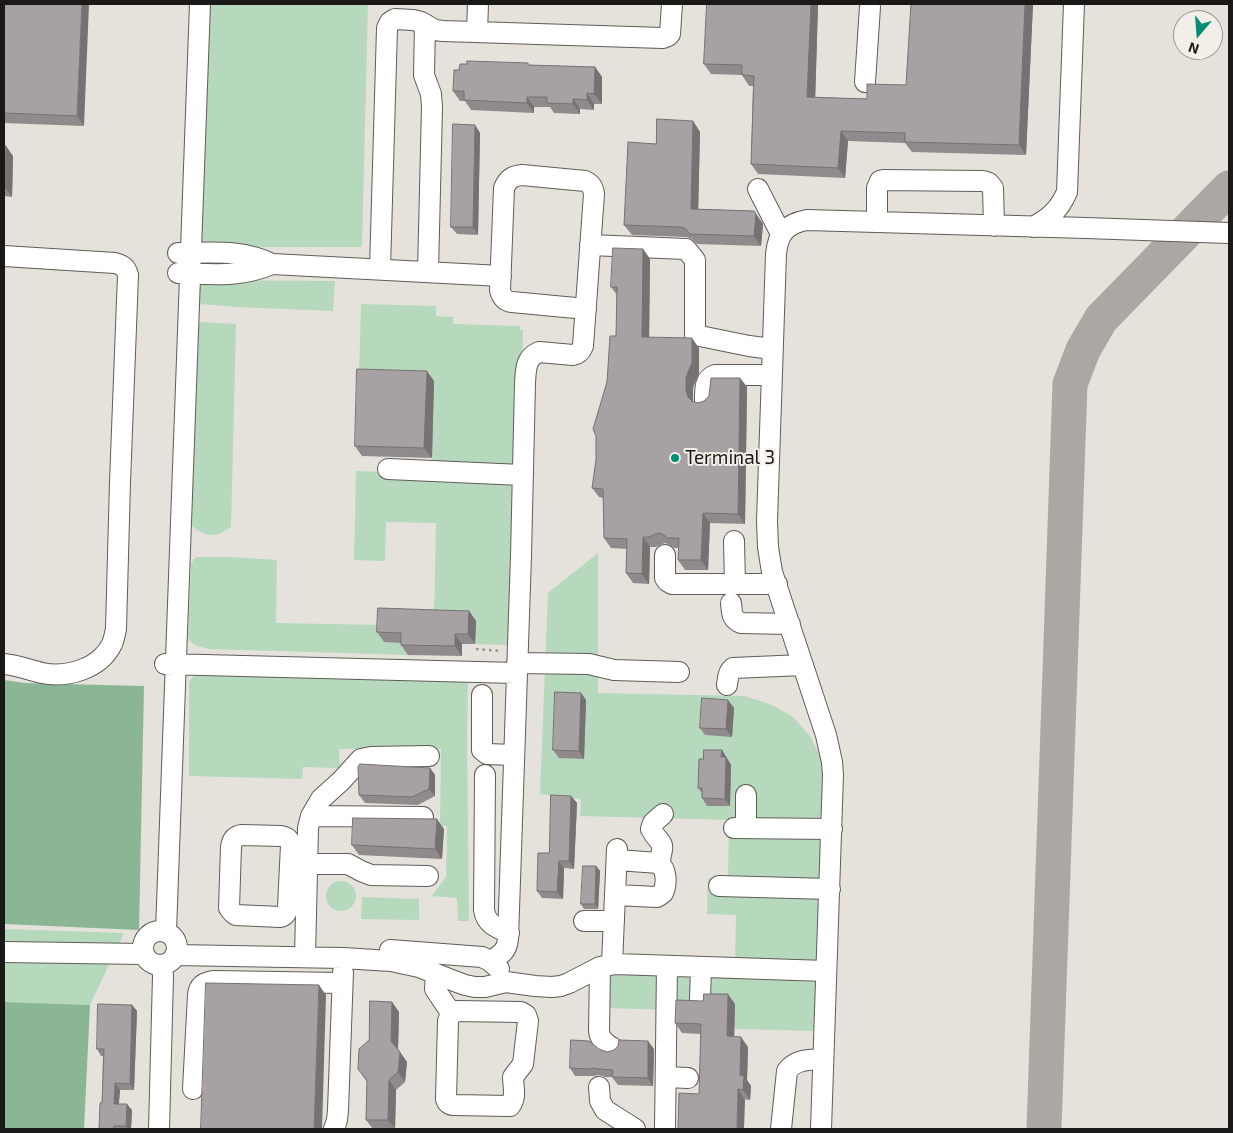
<!DOCTYPE html>
<html>
<head>
<meta charset="utf-8">
<style>
	body { margin:0 }
	#map { position:relative; width:1233px; height:1133px; overflow:hidden; background:#e5e1db; font-family:"Exo 2",sans-serif }
	canvas { display:block }
	.frame { position:absolute; inset:0; border:5px solid #1b1917; pointer-events:none }
	.north { position:absolute; left:1173px; top:10px; width:50px; height:50px; box-sizing:border-box; background:#f2eee8; border:1px solid #9c9994; border-radius:50%; rotate:198deg; font-size:14px; font-weight:700; line-height:20px; text-align:center; color:#1b1917 }
	.north::after { content:''; display:block; margin:auto; width:18px; height:22px; background:#008e77; clip-path:polygon(50% 0,100% 100%,50% 72%,0 100%) }
</style>
</head>
<body>
<div id="map">
<canvas width="1233" height="1133"></canvas>
<div class="frame"></div>
<div class="north">N</div>
</div>
<script>
const ctx = document.querySelector('canvas').getContext('2d');
ctx.lineJoin = 'round';
function fill(path, color) { ctx.fillStyle = color; ctx.fill(path, 'evenodd'); }
function trace(path, color, width, dash) { ctx.strokeStyle = color; ctx.lineWidth = width; ctx.lineCap = dash ? 'butt' : 'round'; ctx.setLineDash(dash || []); ctx.stroke(path); }
function drawText(font, color, halo, rows, align = 'center') {
  ctx.font = font + ' "Exo 2",sans-serif'; ctx.lineWidth = 4; ctx.setLineDash([]); ctx.textBaseline = 'middle'; ctx.strokeStyle = halo; ctx.fillStyle = color; for (const [text, x, y, turn = 0] of rows) {
    ctx.save(); ctx.translate(x, y); ctx.rotate((+turn || 0) * Math.PI / 180); ctx.textAlign = isNaN(turn) ? turn : align; if (halo) ctx.strokeText(text, 0, 0); ctx.fillText(text, 0, 0); ctx.restore();
  }
}
const green = new Path2D(`
	M209 4H368L362 247H200Z
	M200 280 335 281 333 311 237 307 200 304Z
	M361 304 436 306V316L453 317V324L520 326V330H523L519 466 432 464 434 381 359 379Z
	M198 322 236 324 231 527C227 529 223 532 219 534 208 537 199 532 191 525Z
	M356 471 478 475 513 482 508 645 475 644V621L434 619 436 523 386 522 385 561 354 560Z
	M598 553V693L745 696 772 705 793 717 810 736 822 760 826 779 817 1031 735 1029V1004L711 1011 602 1008 604 963 735 966 736 915 707 914 708 878H728L729 820 580 816 581 799 540 794 548 593Z
	M197 557H230L277 560 276 623 384 625 408 643V655L209 649C200 647 193 646 188 638L191 564 194 559Z
	M207 674 468 680 467 734 469 921H458L457 898 432 896 446 877 447 826H440L441 749H339L340 768 303 767 302 779 189 776V683C193 673 197 675 207 674Z
	M326 896a15 15 0 1 1 30 0a15 15 0 1 1-30 0Z
	M362 897 419 899V920L361 919Z
	M4 929 124 933 90 1005 4 1002Z`);
const forest = new Path2D(`
	M4 680 25 683 144 686 139 930 4 924Z
	M4 1002 90 1005 84 1129H4Z`);
const taxiway = new Path2D(`
	M1044 1129 1070 384 1083 350 1101 319 1229 188`);
const path = new Path2D(`
	M476 649 501 651`);
const minor = new Path2D(`
	M425 24 424 75 431 94 432 107 428 272
	M477 32 478 4
	M865 82 870 7
	M758 189 781 234
	M877 222V188L880 181 883 180 983 181 989 183 993 188 994 226
	M1033 227C1050 218 1059 210 1067 192L1074 4
	M590 245 686 249 695 260V335L749 346 772 349
	M178 253C212 253 240 249 272 264L501 276
	M4 256 115 263C122 265 126 267 128 275L120 482 116 629C115 634 114 639 112 644 100 669 67 678 42 673 29 670 17 665 4 664
	M380 269 387 28 390 22 395 19 413 20 421 22 435 30 443 31 663 38 668 36 670 34 672 4
	M178 273C211 274 240 278 272 264
	M705 401C705 390 704 379 715 375H772
	M388 469 522 475
	M734 541 735 584
	M665 555V578L667 581 672 584H777
	M731 603C732 612 731 619 741 623L790 624
	M517 663 589 664 614 670 679 672
	M165 664 516 673
	M727 685C728 678 728 672 733 668L803 665
	M482 695V750L487 754 514 755
	M485 775 484 910C486 924 497 928 509 933
	M311 816 423 817
	M734 828 832 829
	M746 828V795
	M242 835 281 836C287 837 289 839 291 845L288 907C287 912 285 916 280 917L236 915 233 913 229 908 231 847C232 840 235 836 242 835Z
	M659 863C666 837 661 848 651 829L653 823 663 814
	M308 864H348L361 871 371 875 428 876
	M719 886 830 889
	M615 895 657 897 663 893C667 884 667 870 659 863L617 860
	M584 921H614
	M143 948a17 17 0 1 1 34 0a17 17 0 1 1-34 0Z
	M166 932 200 4
	M390 950 482 957 490 961 499 969
	M4 952 144 954
	M175 955 343 958 391 961 419 967 449 979 465 985 475 987H485L506 982 535 986 552 987 561 986 569 983 600 967 615 964 826 971
	M305 957 308 828 311 816 321 799 341 781 361 759 371 757 429 756
	M490 961C501 955 507 951 508 939L521 556 525 383C526 370 525 358 539 352L573 355C579 354 581 351 583 346L594 194C593 187 591 184 585 181L522 175C512 176 508 179 504 188L500 290C502 298 505 301 512 302L586 309
	M612 964 617 849
	M600 967 599 1031C600 1040 606 1044 613 1048
	M436 974 435 989 451 1013
	M700 999 701 967
	M456 1011 521 1012 526 1015 528 1021 523 1064 513 1077C513 1087 517 1097 510 1106L454 1105C450 1105 447 1103 446 1099L448 1021 451 1013Z
	M666 1077 688 1078
	M599 1087 600 1101 605 1110 635 1129
	M193 1089 198 995C199 985 205 982 214 981L342 983
	M159 1129 163 976 162 965
	M334 1129 337 1120 338 1110 343 972
	M665 1129 667 966
	M781 1129 787 1071C795 1059 810 1060 823 1059
	M821 1129 833 775 832 762 826 735 772 572 768 547 767 521 776 254C778 233 786 224 807 220L1086 228 1229 233`);
const wall = new Path2D(`
	M4 4 84 126 4 123Z
	M707 4H818L815 97 867 99 906 85 1033 4 1026 155 912 152 905 143 848 141 845 178 758 174 751 164 753 86H749L742 75 711 74 704 64Z
	M529 65 595 67 602 77V104H594V110L580 109V114L554 113 550 107H534V113L471 110 465 101H460L453 91 459 70Z
	M693 121 700 132 698 209 754 211 763 224 761 246 697 244 692 239 687 237 632 235 624 225 656 144Z
	M475 125 480 133 478 235 457 234 451 227Z
	M4 146 13 156 12 197 4 196Z
	M643 249 650 259 649 337 699 348V373L695 382 693 388V402L698 403 704 401 740 378 747 387 745 524 710 523 708 570H685L678 560 679 548H674L670 545 665 543 660 545 656 547H650L649 584 633 583 626 573 627 549 611 548 604 538 603 498 599 497 592 488 596 460V436L616 336 617 295 611 287Z
	M434 381 432 458 362 456 355 446Z
	M469 611 476 621 475 644H462V656L408 655 401 645V643L384 642 377 632Z
	M581 693 586 700 584 759 559 758 553 750Z
	M734 708 732 737 705 735 700 728Z
	M722 750 731 765 730 806H707L702 798V793L698 788 703 759Z
	M430 768 435 775V796L418 805 365 803 359 795Z
	M571 796 577 803 574 869 564 868 563 899 542 898 537 891 549 853Z
	M444 829 442 859 359 855 352 845Z
	M596 866 600 871 598 909H584L581 904Z
	M392 1002 399 1012 398 1050 407 1062 405 1082 396 1090 395 1129H373L366 1120 367 1082 358 1069 369 1040Z
	M735 1004 734 1037 748 1047 747 1080 751 1086 750 1100 699 1094 701 1034 682 1033 675 1023Z
	M132 1005 137 1011 134 1090H120L119 1104 132 1110 131 1129H99L102 1103 103 1056H101L97 1049Z
	M599 1049 607 1052 654 1049 653 1086 618 1085 612 1077H605L599 1075 594 1076H575L570 1068Z`);
const shadedWall = new Path2D(`
	M82 4H89L84 126 77 116Z
	M811 4H818L815 107 807 97Z
	M1025 4H1033L1026 155 1019 145Z
	M595 67 602 77V104L594 94Z
	M587 93 594 104V110L587 100Z
	M527 97 534 107V113L527 103Z
	M573 99 580 109V114L573 104Z
	M693 121 700 132 698 219 691 209Z
	M475 125 480 133 478 235 473 227Z
	M841 131 848 141 845 178 838 168Z
	M6 146 13 156 12 197 5 187Z
	M754 211 763 224 761 246 754 236Z
	M643 249 650 259 649 347 642 337Z
	M692 338 699 348V373L695 382 693 388V401L695 407 688 397 686 391V378Z
	M427 371 434 381 432 458 424 448Z
	M740 378 747 387 745 524 738 514Z
	M703 513 710 523 708 570 701 560Z
	M643 537 650 547 649 584 642 574Z
	M469 611 476 621 475 644 468 634Z
	M455 634 462 644V656L455 646Z
	M581 693 586 700 584 759 579 751Z
	M728 700 734 708 732 737 726 729Z
	M722 750 731 765 730 806 725 799Z
	M430 768 435 775V796L429 789Z
	M571 796 577 803 574 869 569 861Z
	M437 819 444 829 442 859 435 849Z
	M559 861 564 868 563 899 557 892Z
	M596 866 600 871 598 909 595 904Z
	M319 985 326 995 322 1129H314Z
	M728 994 735 1004 734 1047 727 1036Z
	M392 1002 399 1012 398 1051 391 1041Z
	M132 1005 137 1011 134 1090 130 1084Z
	M741 1037 748 1047 747 1080 751 1086 750 1100 743 1090 740 1075Z
	M648 1041 654 1049 653 1086 648 1078Z
	M400 1052 407 1062 405 1082 398 1072Z
	M389 1080 396 1090 395 1129 388 1120Z
	M115 1083 120 1090 118 1110 114 1104Z
	M738 1089 745 1100 744 1129H737Z
	M127 1104 132 1110 131 1129H128L126 1126Z`);
const building = new Path2D(`
	M4 4H82L77 116 4 113Z
	M707 4H811L807 97 867 99V84L906 85 911 4H1025L1019 145 905 142V133L841 131 838 168 751 164 754 76 742 75V65L704 64Z
	M467 61 528 63V65L595 67 594 94 587 93V100L573 99V104L547 103V97H527V103L464 100V91H453L454 70H459L460 64H467Z
	M657 119 693 121 691 209 754 211 756 214 754 236 690 234 685 228 680 227 624 225 628 142 656 144Z
	M453 124 475 125 473 227H451Z
	M4 146H6L5 187H4Z
	M613 248 643 249 642 337 692 338V363L688 372 686 378V391L688 397 692 401 698 403 704 401 709 396 711 378H740L738 514 703 513 701 560H678L679 538H667L664 535 659 533 653 535 649 537H643L642 574 626 573 627 539 604 538 603 489 592 488 596 460V436L593 429 607 382 610 336H616L617 287H611Z
	M357 369 427 371 424 448 355 446Z
	M378 608 469 611 468 634H455V646L401 645V633L377 632Z
	M555 692 581 693 579 751 553 750Z
	M702 698 728 700 726 729 700 728Z
	M704 750H722L721 757H726L725 799 702 798V788H698L699 759H703Z
	M360 764 430 768 429 789 412 797 359 795 358 767Z
	M551 795 571 796 569 861H559L557 892 537 891 538 853H549Z
	M353 818 437 819 435 849 352 845Z
	M583 866H596L595 904H581Z
	M206 983 319 985 314 1129H201Z
	M704 994H728L727 1036 741 1037 740 1075 744 1076 743 1090 738 1089 737 1129H678L679 1093 699 1094 701 1024 675 1023 676 1000 703 1001Z
	M370 1001 392 1002 391 1041 400 1052 398 1072 389 1080 388 1120H366L367 1080 358 1069 359 1049 369 1040Z
	M98 1004 132 1005 130 1084 115 1083 114 1104H127L126 1126H114V1129H99L100 1103H102L104 1049H97Z
	M571 1040 589 1041 599 1049 607 1052 614 1050 618 1046 619 1040 648 1041V1078L612 1077 613 1070 600 1069 593 1068 589 1069 570 1068Z`);
const markers = [
	[675,458,5,"#008e77"]
];
const poiNames = [
	["Terminal 3",685,458]
];
fill(green, '#b6d9be');
fill(forest, '#8bb695');
trace(taxiway, '#aba8a3', 35);
trace(minor, '#605c57', 22);
trace(path, '#94918d', 2.5, [2.5, 4]);
trace(minor, '#fff', 20);
fill(wall, '#908a8d');
fill(shadedWall, '#767173');
fill(building, '#a8a1a4');
trace(building, '#767173', 1);
for (const [x, y, r, color] of markers) { const dot = new Path2D(); dot.arc(x, y, r, 0, 2 * Math.PI); ctx.fillStyle = color; ctx.fill(dot); trace(dot, '#f2eee8', 2); }
drawText('19px', '#1b1917', '#f2eee8', poiNames, 'left');
</script>
</body>
</html>
